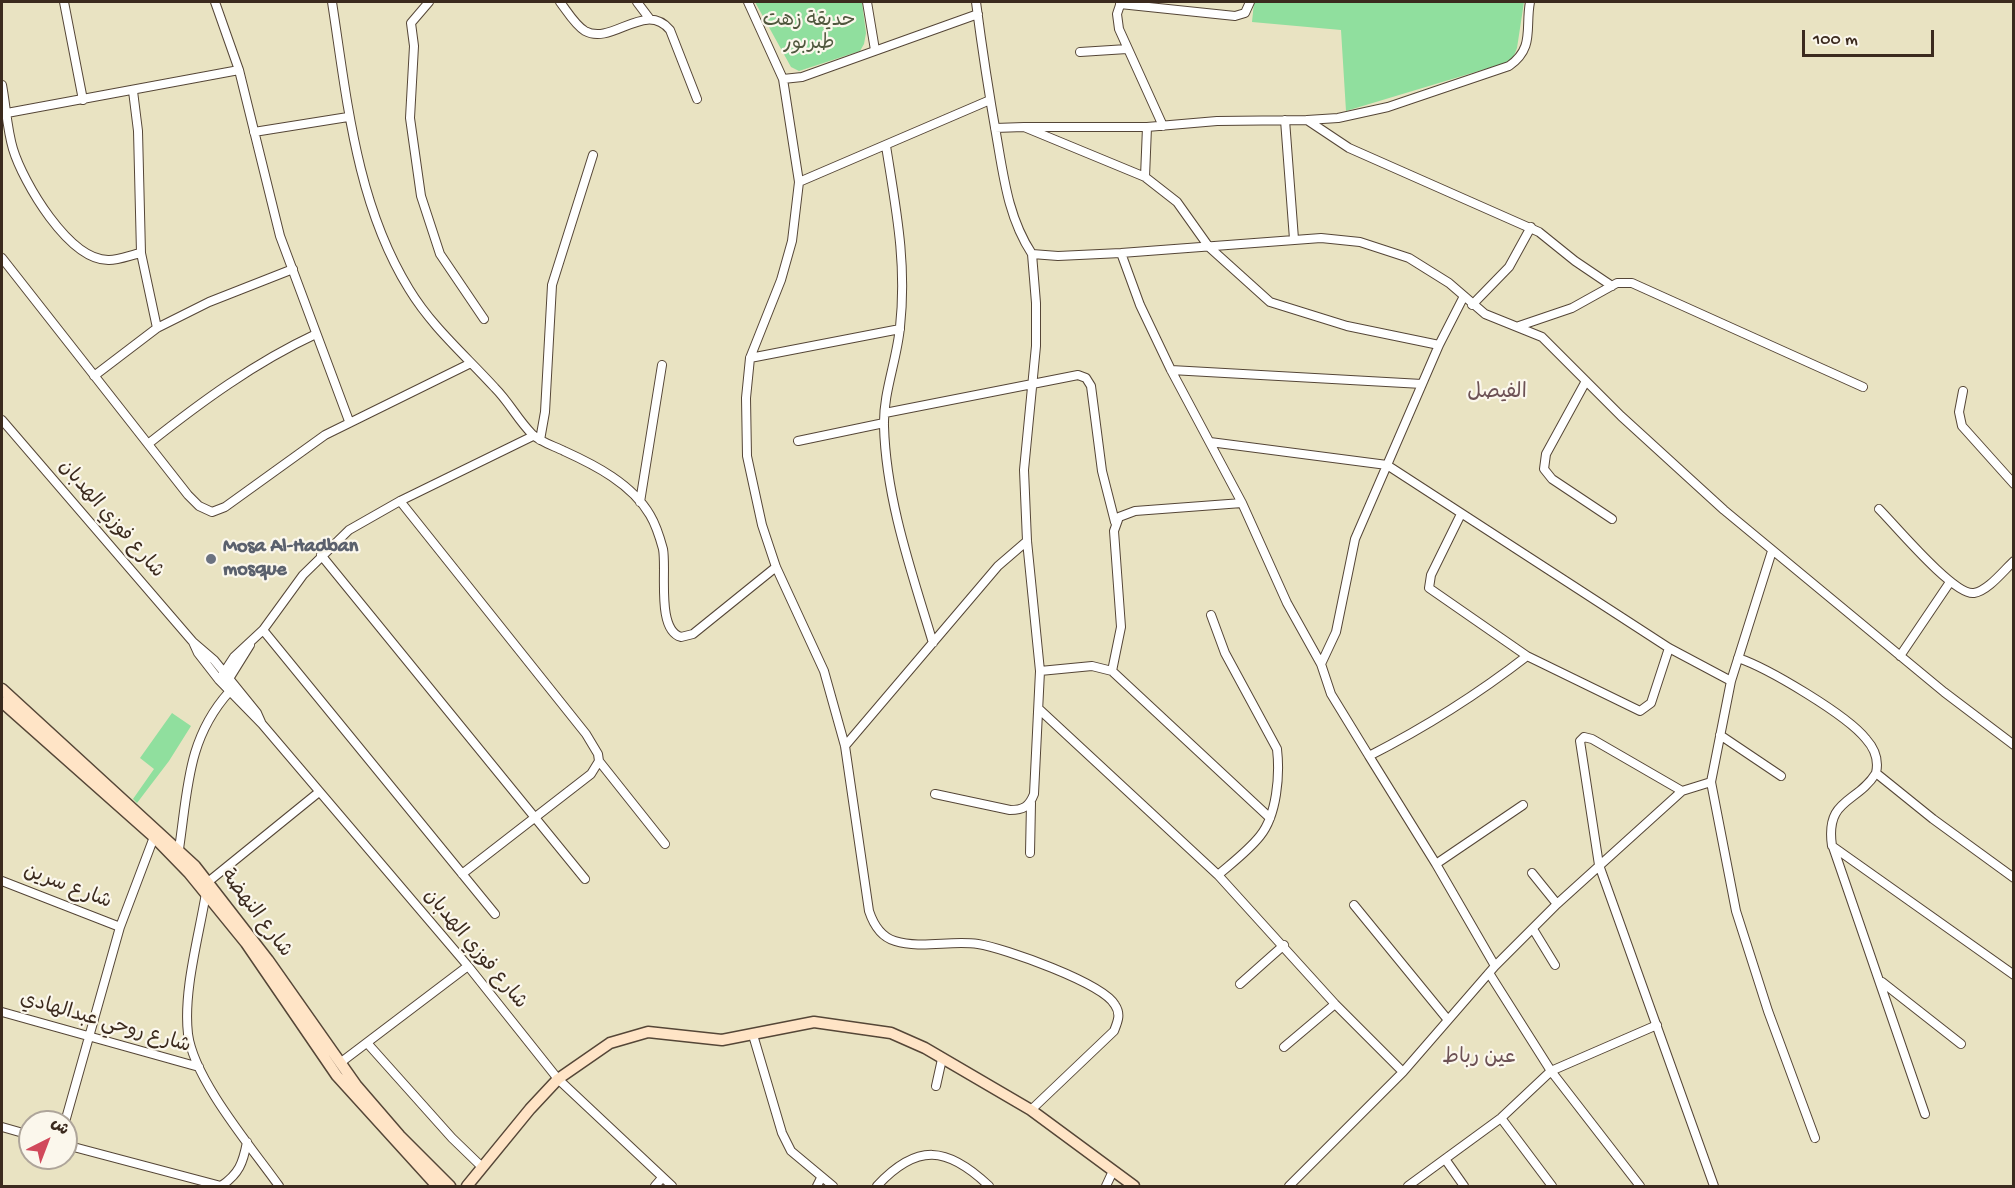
<!DOCTYPE html>
<html>
<head>
<meta charset="utf-8">
<style>
	body { margin:0 }
	#map { position:relative; width:2015px; height:1188px; overflow:hidden; background:#e9e3c2; font-family:"Gochi Hand","Playpen Sans Arabic",sans-serif }
	canvas { display:block }
	.frame { position:absolute; inset:0; border:3px solid #3b2a1e; pointer-events:none }
	.north { position:absolute; left:18px; top:1110px; width:60px; height:60px; box-sizing:border-box; background:#fbf7ec; border:2px solid #aea59a; border-radius:50%; rotate:42deg; font-size:16px; font-weight:700; line-height:24px; text-align:center; color:#3b2a1e }
	.north::after { content:''; display:block; margin:auto; width:21px; height:27px; background:#d1495b; clip-path:polygon(50% 0,100% 100%,50% 72%,0 100%) }
	.scale { position:absolute; left:1802px; top:30px; width:132px; height:27px; box-sizing:border-box; border:3px solid #3b2a1e; border-top:0; padding-left:8px; font-size:18px; line-height:21px; white-space:nowrap; color:#3b2a1e; -webkit-text-stroke:4px #fbf7ec; paint-order:stroke }
</style>
</head>
<body>
<div id="map">
<canvas width="2015" height="1188"></canvas>
<div class="frame"></div>
<div class="north">ش</div>
<div class="scale">100 m</div>
</div>
<script>
const ctx = document.querySelector('canvas').getContext('2d');
ctx.lineJoin = 'round';
function fill(path, color) { ctx.fillStyle = color; ctx.fill(path, 'evenodd'); }
function trace(path, color, width, dash) { ctx.strokeStyle = color; ctx.lineWidth = width; ctx.lineCap = dash ? 'butt' : 'round'; ctx.setLineDash(dash || []); ctx.stroke(path); }
function drawText(font, color, halo, rows, align = 'center') {
  ctx.font = font + ' "Gochi Hand","Playpen Sans Arabic",sans-serif'; ctx.lineWidth = 4.5; ctx.setLineDash([]); ctx.textBaseline = 'middle'; ctx.strokeStyle = halo; ctx.fillStyle = color; for (const [text, x, y, turn = 0] of rows) {
    ctx.save(); ctx.translate(x, y); ctx.rotate((+turn || 0) * Math.PI / 180); ctx.textAlign = isNaN(turn) ? turn : align; if (halo) ctx.strokeText(text, 0, 0); ctx.fillText(text, 0, 0); ctx.restore();
  }
}
const green = new Path2D(`
	M755 2H862L866 33 864 44 860 51 799 71 791 67Z
	M1254 2H1524L1517 48 1512 61 1346 111 1341 30 1252 22Z
	M172 713 191 726 169 761 137 803 133 799 154 769 140 758Z`);
const street = new Path2D(`
	M64 2 83 100
	M215 2 239 70 280 236 349 421
	M332 2C347 99 356 203 409 289 432 327 465 355 495 388 509 402 518 420 532 434 540 442 554 446 564 451 595 465 632 484 650 515 656 525 660 538 663 549 667 570 656 630 681 637L693 634 776 567
	M429 2 411 23 414 46 410 118 421 196 440 254 484 319
	M560 2C567 11 575 25 585 31 612 46 645 0 670 30L697 99
	M637 2 649 18
	M748 2 783 79 799 182 792 241 781 280 750 358 746 398 747 456 762 525 776 567 824 671 845 746 869 911C873 923 881 937 895 941 921 949 951 940 978 944 1004 948 1103 983 1115 1005 1121 1014 1118 1021 1114 1031L1031 1110
	M867 2 875 50
	M976 2C982 48 989 94 997 139 1004 180 1009 219 1032 254L1058 256 1121 253 1321 238 1360 242 1409 258 1449 283 1485 314 1542 337 1621 416 1724 510 1944 692 2014 745
	M1121 2 1117 14 1119 29 1163 126
	M1120 4 1235 16 1245 13 1250 2
	M1080 52 1127 49
	M783 79 802 77 978 14
	M2 85C6 106 7 129 13 149 23 182 69 261 109 260 119 260 131 255 141 253
	M133 91 138 131 141 253 157 328
	M7 113 239 70
	M1285 120 1294 239
	M1307 120 1338 118 1388 107 1509 66C1535 48 1525 28 1530 2
	M1024 127H1147L1217 121 1307 120 1349 148 1539 232 1575 261 1612 286
	M995 128 1024 127 1145 177 1177 202 1209 247 1270 302 1347 326 1439 345
	M254 132 348 117
	M886 146C896 209 907 263 900 327 897 360 883 393 884 426 886 500 912 573 933 643
	M1145 177 1147 127
	M799 182 990 100
	M1121 253 1140 305 1171 370 1242 503 1287 603 1321 664 1331 694 1369 756C1424 728 1478 694 1527 656L1429 588 1431 575 1461 514
	M2 258 188 495 199 506 212 512 225 507 325 435 469 364
	M1472 305 1509 267 1531 227
	M1519 326 1572 308 1617 283H1632L1863 387
	M750 358 900 329
	M1171 370 1422 384
	M94 376 157 328 209 302 293 269
	M1586 381 1546 454 1544 469 1552 479 1612 519
	M1963 391 1959 412 1962 426 2014 484
	M885 413 1078 375 1086 378 1091 386 1102 471 1115 522
	M2 420 193 642 214 660 257 713 261 722
	M540 440 545 412 552 285 593 155
	M798 441 884 423
	M1210 442 1387 465 1669 648 1731 681
	M148 444C201 402 254 363 316 334
	M400 501 586 734 598 754 599 761 665 844
	M640 502 662 365
	M1879 509C1895 525 1954 596 1974 593 1988 591 2004 570 2014 561
	M1772 551 1731 681 1711 782 1736 911 1768 1011 1815 1138
	M321 555 585 879
	M1211 615 1225 653 1277 749C1280 775 1277 815 1260 836 1248 851 1233 862 1218 875
	M263 630 495 914
	M193 642 198 653 219 680 262 724 468 966 558 1079 672 1186
	M1527 656 1640 711 1651 703 1669 648
	M1900 656 1950 582
	M1738 658C1768 668 1847 715 1866 739 1875 749 1879 760 1876 773 1857 804 1825 798 1832 846L2014 975
	M1321 664 1336 632 1355 539 1439 345 1463 298
	M1040 671 1092 666 1112 671 1270 818
	M1112 671 1121 627 1114 531 1119 517 1135 511 1242 503
	M219 680 234 657 263 630 303 575 349 530 400 501 533 436
	M227 682 250 645
	M1040 710 1218 875 1335 1004 1403 1072
	M1720 735 1781 776
	M845 746 998 566 1027 541
	M1369 756 1436 864 1495 966
	M1876 773 1933 819 2014 878
	M1682 791 1592 739 1584 737 1580 741 1599 865 1714 1186
	M935 794 1010 810C1023 810 1029 807 1034 794L1040 671 1027 541 1024 470 1036 346V303L1032 254
	M1833 847 1925 1114
	M179 849C188 789 187 739 229 692
	M1030 853 1031 803
	M1436 864 1523 805
	M1532 873 1557 904
	M462 874 591 774 599 761
	M2 881 120 927
	M208 882 319 792
	M206 893C199 936 183 991 188 1034 194 1080 252 1148 279 1186
	M1354 905 1448 1020
	M1533 929 1555 965
	M1882 982 1961 1044
	M1240 984 1284 945
	M2 1012 199 1067
	M753 1035 782 1133 791 1151 833 1186
	M368 1044 452 1138 482 1167
	M1284 1047 1335 1004
	M340 1063 468 966
	M936 1086 942 1059
	M1501 1118 1552 1186
	M65 1122 120 927 154 837
	M2 1127 30 1135
	M66 1145 221 1186
	M1445 1159 1464 1186
	M221 1186C239 1174 243 1163 247 1142
	M655 1186 662 1178
	M817 1186 821 1178
	M877 1186C917 1143 947 1146 989 1186
	M1106 1186 1112 1173
	M1289 1186 1403 1072 1495 966 1557 904 1682 791 1711 782
	M1408 1186 1501 1118 1551 1071 1489 973
	M1640 1186 1551 1071 1657 1025`);
const secondary = new Path2D(`
	M2 689 195 866 268 960 356 1085 400 1136 450 1186
	M2 702 154 837 189 873 246 943 337 1076 437 1186
	M467 1186 530 1109 558 1079 610 1043 648 1032 722 1040 814 1022 891 1033 925 1048 1031 1110 1134 1186`);
const markers = [
	[211,559,6,"#6b7280"]
];
const parkNames = [
	["حديقة زهت",809,22],
	["طبربور",809,45]
];
const streetNames = [
	["شارع فوزي الهدبان",110,520,49],
	["شارع سرين",67,888,21],
	["شارع النهضة",255,914,53],
	["شارع فوزي الهدبان",474,950,50],
	["شارع روحي عبدالهادي",105,1024,16]
];
const worshipNames = [
	["Mosa Al-Hadban",223,548],
	["mosque",223,571]
];
const neighbourhoodNames = [
	["الفيصل",1497,394],
	["عين رباط",1479,1059]
];
fill(green, '#90df9e');
trace(street, '#554637', 10);
trace(secondary, '#554637', 13);
trace(street, '#fff', 8);
trace(secondary, '#ffe4c6', 10);
for (const [x, y, r, color] of markers) { const dot = new Path2D(); dot.arc(x, y, r, 0, 2 * Math.PI); ctx.fillStyle = color; ctx.fill(dot); trace(dot, '#fbf7ec', 2); }
drawText('20px', '#50573e', '#fbf7ec', parkNames);
drawText('20px', '#3b2a1e', '#fbf7ec', streetNames);
drawText('bold 20px', '#5b616d', '#fbf7ec', worshipNames, 'left');
drawText('21px', '#6d5255', '#fbf7ec', neighbourhoodNames);
</script>
</body>
</html>
